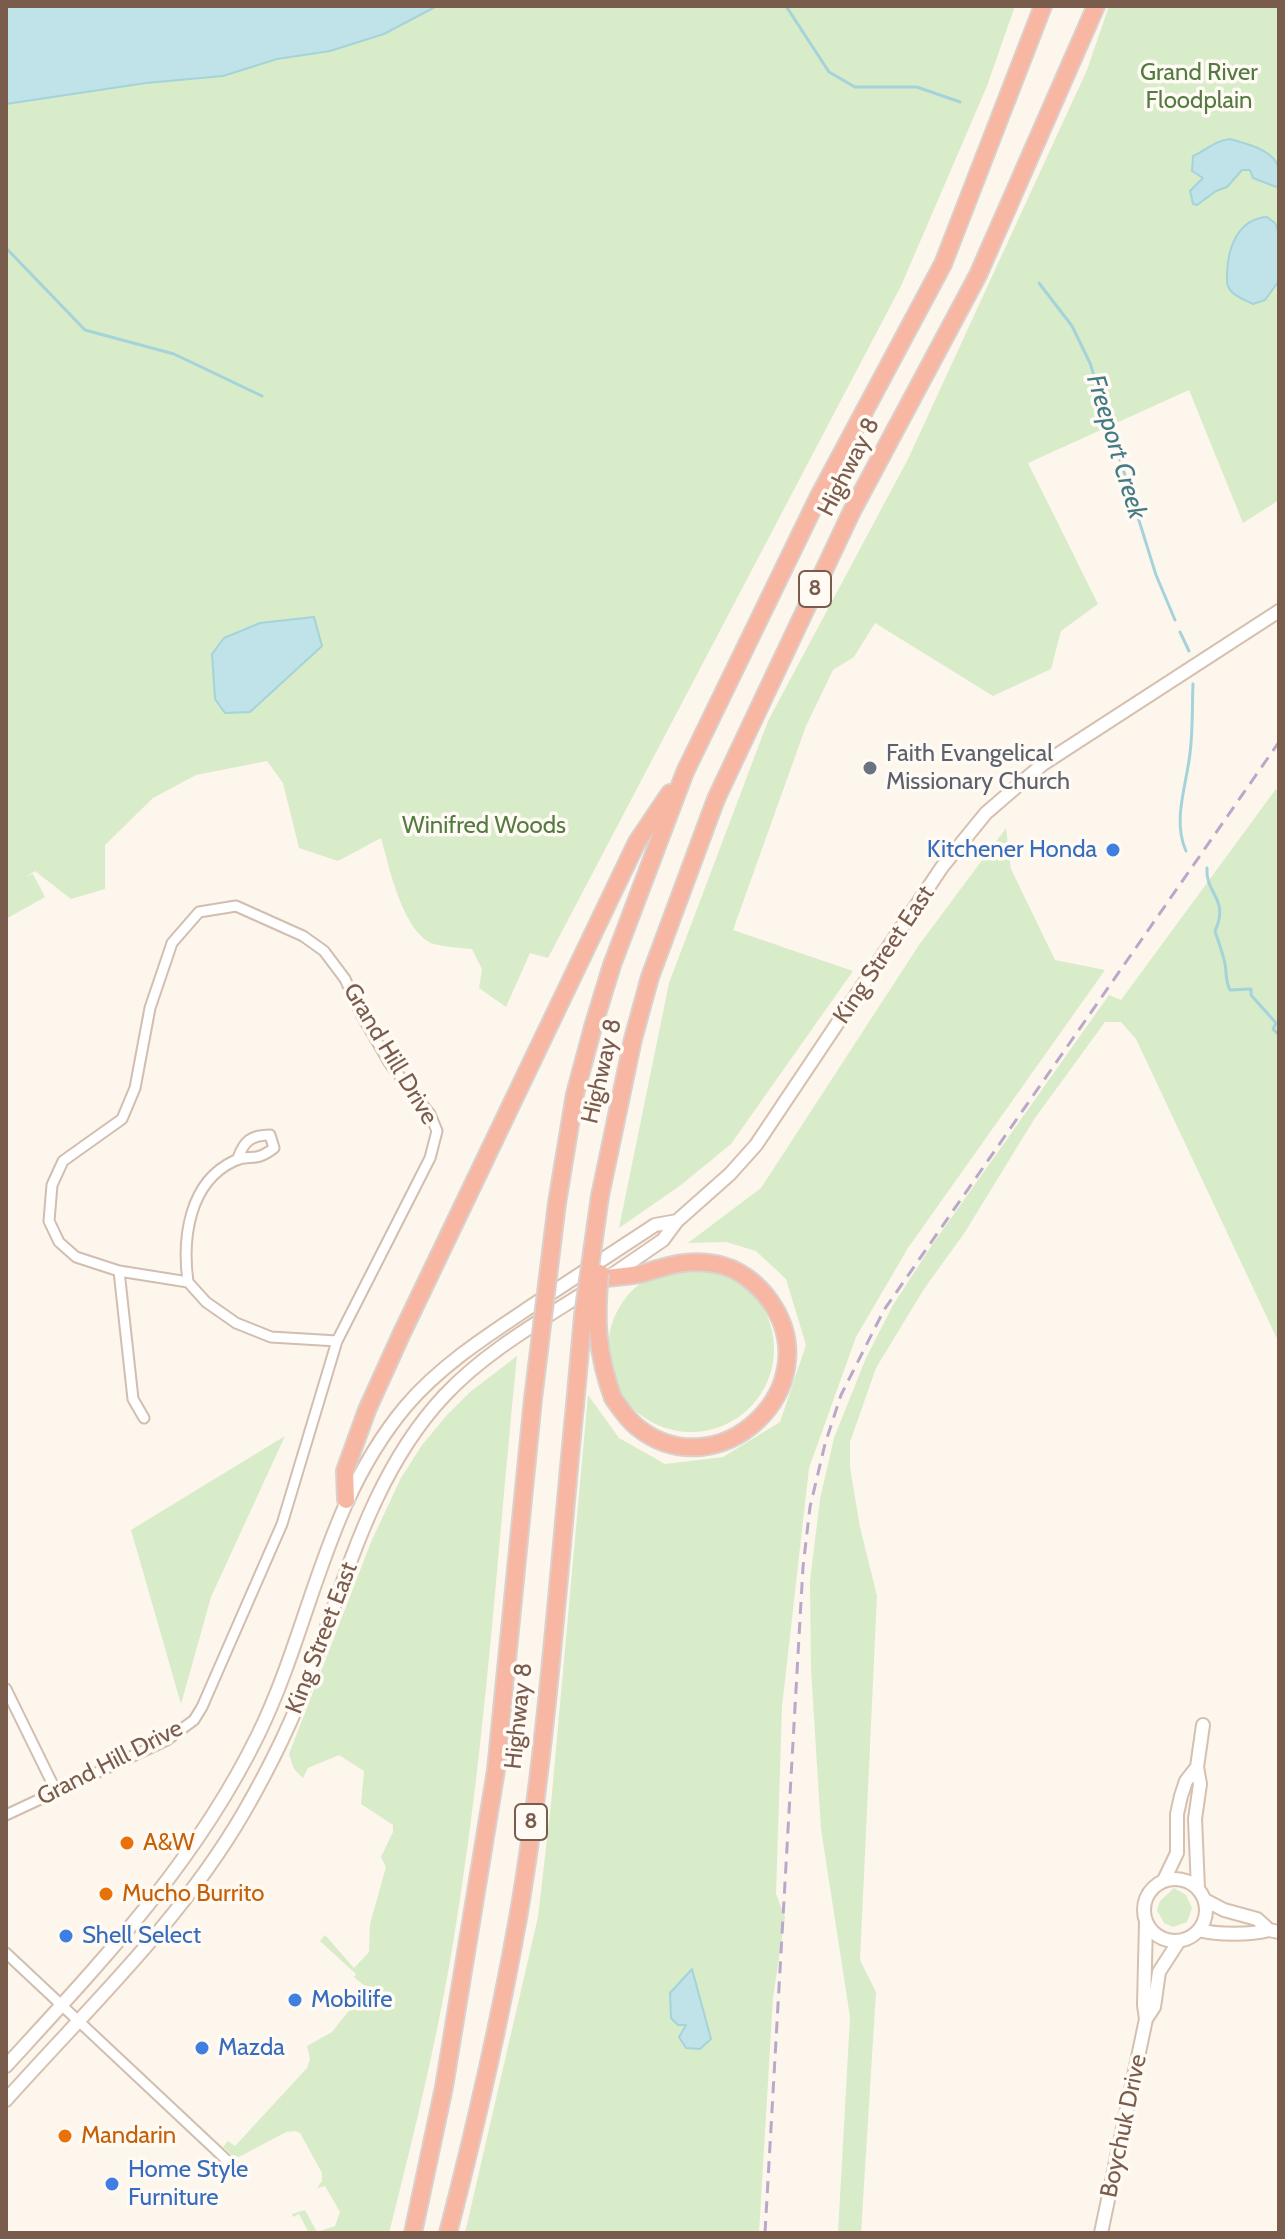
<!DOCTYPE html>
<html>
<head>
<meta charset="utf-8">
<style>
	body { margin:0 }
	#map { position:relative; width:1285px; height:2239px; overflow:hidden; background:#fdf6ec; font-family:Cabin,sans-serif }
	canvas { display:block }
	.frame { position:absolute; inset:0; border:8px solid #7a5c4d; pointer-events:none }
</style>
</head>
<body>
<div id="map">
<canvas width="1285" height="2239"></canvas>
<div class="frame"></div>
</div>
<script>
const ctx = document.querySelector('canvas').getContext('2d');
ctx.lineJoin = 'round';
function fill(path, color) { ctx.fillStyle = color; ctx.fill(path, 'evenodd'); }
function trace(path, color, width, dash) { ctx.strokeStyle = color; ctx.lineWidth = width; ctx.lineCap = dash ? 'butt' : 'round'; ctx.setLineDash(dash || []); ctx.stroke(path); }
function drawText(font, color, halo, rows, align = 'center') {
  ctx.font = font + ' Cabin,sans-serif'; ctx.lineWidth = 7; ctx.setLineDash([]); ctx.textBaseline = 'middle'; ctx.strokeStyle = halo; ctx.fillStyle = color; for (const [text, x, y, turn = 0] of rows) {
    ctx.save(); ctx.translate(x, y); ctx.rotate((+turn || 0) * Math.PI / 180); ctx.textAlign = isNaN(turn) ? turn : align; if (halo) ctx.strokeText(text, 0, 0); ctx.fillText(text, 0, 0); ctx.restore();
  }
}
const green = new Path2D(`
	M437 6H1015L987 86 901 286 548 958 530 953 506 1007 479 988 482 969 472 949C460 948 446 947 434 944 403 934 389 866 381 838L338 861 299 848 283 783 267 761 196 775 153 798 105 845V889L71 899 35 871 26 877 33 874 45 897 6 919V104L146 83 223 76 277 59 330 51 384 35ZM275 622 250 712 260 623Z
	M1109 6H1279V233L1275 223 1236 236C1229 253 1226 268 1228 287L1265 300 1279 281V500L1243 523 1189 390 1028 463 1098 604 1061 631 1051 669 993 696 875 623 854 657 833 670 806 726 733 930 853 971 731 1144 681 1185 619 1228 669 983 768 721 908 459 1087 70Z
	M1276 789 1279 795V1343L1136 1039 1121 1022H1105L1035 1118 965 1232 924 1289 876 1368 850 1442V1467L860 1527 877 1596 860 1960 876 1992 861 2233H838L850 2017 821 1829 811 1670 810 1581 820 1499 834 1438 866 1358 893 1305 932 1245 1109 995 1121 1000Z
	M1006 828 1011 869 1055 960 1105 970 908 1248 856 1337 809 1468 782 1707 776 1894 785 1917 773 1998 759 2233H465L538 1917 551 1804 588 1395 619 1438 665 1464 723 1457 780 1422 806 1345 786 1279 756 1251 726 1242 688 1243 761 1188 919 945Z
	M608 1349a83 83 0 1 1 166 0a83 83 0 1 1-166 0Z
	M517 1356C498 1541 487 1728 458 1912 442 2020 416 2127 389 2233H309L299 2214 293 2217 292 2214 305 2210 317 2232 335 2226 340 2212 325 2186 317 2188 322 2181V2173L300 2133 295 2131 286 2132 239 2157 232 2155 223 2147 228 2141 235 2146 307 2068 310 2059 307 2046 332 2032 367 1988 354 1977 356 1974 320 1941 325 1935 354 1968 369 1952 370 1924 386 1867 381 1857 393 1832V1825L361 1804 364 1771 339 1755 308 1768 303 1778 294 1769 289 1754 371 1542 401 1478 422 1445 447 1415 470 1392Z
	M285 1436 211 1597 181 1704 131 1530Z
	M1174 1888 1186 1895 1192 1908 1187 1922 1173 1927 1164 1923 1157 1910 1160 1901Z`);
const water = new Path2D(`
	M6 6H437L384 34 330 51 277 59 223 76 146 83 6 104Z
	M1230 139C1246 144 1273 149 1279 168 1281 173 1279 182 1279 188L1253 178 1250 170H1242L1227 187 1216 191 1197 205 1193 204 1190 191 1203 178 1192 171 1193 156C1207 150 1214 141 1230 139Z
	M1267 217 1275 223 1279 233V281L1265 300 1253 304C1245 300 1236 297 1231 291 1226 286 1227 280 1227 273 1228 247 1238 219 1267 217Z
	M314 617 322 646 250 712 225 713 215 699 212 654 224 638 260 623Z
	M692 1969 711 2039 700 2049 686 2048 679 2037 686 2025H678L671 2018 670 1993Z`);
const stream = new Path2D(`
	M786 6 829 72 855 87H917L960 102
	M6 248 85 330 174 354 262 396
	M1039 283 1072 326 1090 363 1156 575 1175 620
	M1180 632 1189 651
	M1186 851C1172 820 1187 784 1190 753 1193 730 1192 707 1193 684
	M1207 868C1205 894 1230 899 1215 931 1218 941 1223 953 1225 964 1227 974 1225 980 1230 990L1251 989V995L1276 1023 1273 1029 1279 1035`);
const street = new Path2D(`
	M119 1271 133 1399 144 1418
	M188 1282C182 1238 189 1182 234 1161 251 1153 253 1164 274 1148L270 1135C251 1135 244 1141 238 1158
	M6 1689 56 1791
	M6 1815 167 1740 194 1720 202 1707 282 1524 337 1341 430 1158 437 1131 430 1114 390 1064 362 1016 345 979 324 951 303 936 236 906 199 912 172 943 150 1008 135 1088 122 1119 63 1161 52 1185 49 1221 59 1242 76 1257 119 1271 188 1282 206 1302 236 1323 271 1337 337 1341
	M6 1953 233 2166`);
const secondary = new Path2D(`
	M609 1277 663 1240 677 1221 730 1174 756 1145 942 867 986 813 1043 764 1279 611
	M1144 1910a31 31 0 1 1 62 0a31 31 0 1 1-62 0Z
	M1164 1880 1177 1853V1814L1181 1796 1186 1781 1197 1767
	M1198 1888 1195 1819 1200 1784 1197 1767 1203 1725
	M1205 1900 1224 1910 1257 1919 1269 1930 1279 1932
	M1199 1930C1217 1935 1251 1935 1269 1930
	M1146 2019 1154 2007 1159 1972 1179 1941
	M6 2066C101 1962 195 1864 258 1735 312 1624 324 1504 406 1406 441 1365 488 1335 533 1305 574 1278 614 1252 655 1225L677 1221
	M6 2100C88 2008 181 1921 244 1812 270 1767 293 1720 311 1671 347 1575 373 1472 444 1396 485 1352 540 1321 590 1289
	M1101 2233 1146 2019 1144 2005 1146 1922`);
const highway = new Path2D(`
	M600 1196 633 1039 650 977 716 799 852 511 978 275 1096 6
	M557 1203 575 1094 593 1027 612 965 685 772 818 498 943 264 1043 6
	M607 1278C619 1276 632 1276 644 1273 669 1265 689 1259 716 1264 738 1268 757 1283 770 1301 831 1388 718 1492 637 1427 627 1419 620 1408 613 1398
	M346 1500 345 1471 367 1410 401 1335 637 842 670 793
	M413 2233 444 2087 496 1770 533 1399
	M448 2233C475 2129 499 2025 518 1918 547 1749 558 1576 575 1405`);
const rail = new Path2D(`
	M765 2233 803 1567 810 1507 825 1444 841 1395 884 1310 1279 742`);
const highwayBridge = new Path2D(`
	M600 1273C595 1320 597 1354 613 1398
	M533 1399 557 1203
	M575 1405 583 1316 600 1196`);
const markers = [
	[870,768,8,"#6b7280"],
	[1113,850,8,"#3f7fe0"],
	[127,1843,8,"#e8710a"],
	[106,1894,8,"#e8710a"],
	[66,1936,8,"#3f7fe0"],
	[295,2000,8,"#3f7fe0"],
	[202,2048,8,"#3f7fe0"],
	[65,2136,8,"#e8710a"],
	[112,2184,8,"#3f7fe0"]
];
const shields = [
	[815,589,32],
	[531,1822,32]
];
const shieldNames = [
	["8",815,589],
	["8",531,1822]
];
const parkNames = [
	["Grand River",1199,73],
	["Floodplain",1199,101],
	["Winifred Woods",484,826]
];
const streetNames = [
	["Highway 8",849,467,-63],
	["King Street East",884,955,-56],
	["Grand Hill Drive",390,1054,59],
	["Highway 8",602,1071,-77],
	["King Street East",322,1638,-69],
	["Highway 8",519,1716,-84],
	["Grand Hill Drive",110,1763,-27],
	["Boychuk Drive",1124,2126,-78]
];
const worshipNames = [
	["Faith Evangelical",886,754],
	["Missionary Church",886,782]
];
const shopNames = [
	["Kitchener Honda",1097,850,"right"],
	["Shell Select",82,1936],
	["Mobilife",311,2000],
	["Mazda",218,2048],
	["Home Style",128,2170],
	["Furniture",128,2198]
];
const foodNames = [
	["A&W",143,1843],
	["Mucho Burrito",122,1894],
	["Mandarin",81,2136]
];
const waterNames = [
	["Freeport Creek",1116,447,73]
];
fill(green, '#d8ecc9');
fill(water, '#bfe3e8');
trace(water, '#a5d3da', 2);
trace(stream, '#a5d3da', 3);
trace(street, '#d1beb0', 13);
trace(secondary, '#d6c0b0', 16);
trace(highway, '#dad1cd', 20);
trace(street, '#fff', 9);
trace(secondary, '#fff', 12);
trace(highway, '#f7b7a3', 16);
trace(rail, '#b9a8c9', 3, [12, 8]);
trace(highwayBridge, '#dad1cd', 20, []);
trace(highwayBridge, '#f7b7a3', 16);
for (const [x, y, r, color] of markers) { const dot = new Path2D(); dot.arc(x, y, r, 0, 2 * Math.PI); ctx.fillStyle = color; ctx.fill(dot); trace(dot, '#fffaf3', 3); }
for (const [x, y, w] of shields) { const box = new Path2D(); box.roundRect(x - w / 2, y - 18, w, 36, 6); ctx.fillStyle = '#fffaf3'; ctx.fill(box); trace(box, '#7a5c4d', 2); }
drawText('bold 22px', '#7a5c4d', null, shieldNames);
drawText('24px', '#537a41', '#fffaf3', parkNames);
drawText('24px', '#7a5c4d', '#fffaf3', streetNames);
drawText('24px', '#5b616d', '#fffaf3', worshipNames, 'left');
drawText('24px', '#366cbe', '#fffaf3', shopNames, 'left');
drawText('24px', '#c56008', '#fffaf3', foodNames, 'left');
drawText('italic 26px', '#437c86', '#fffaf3', waterNames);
</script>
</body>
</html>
